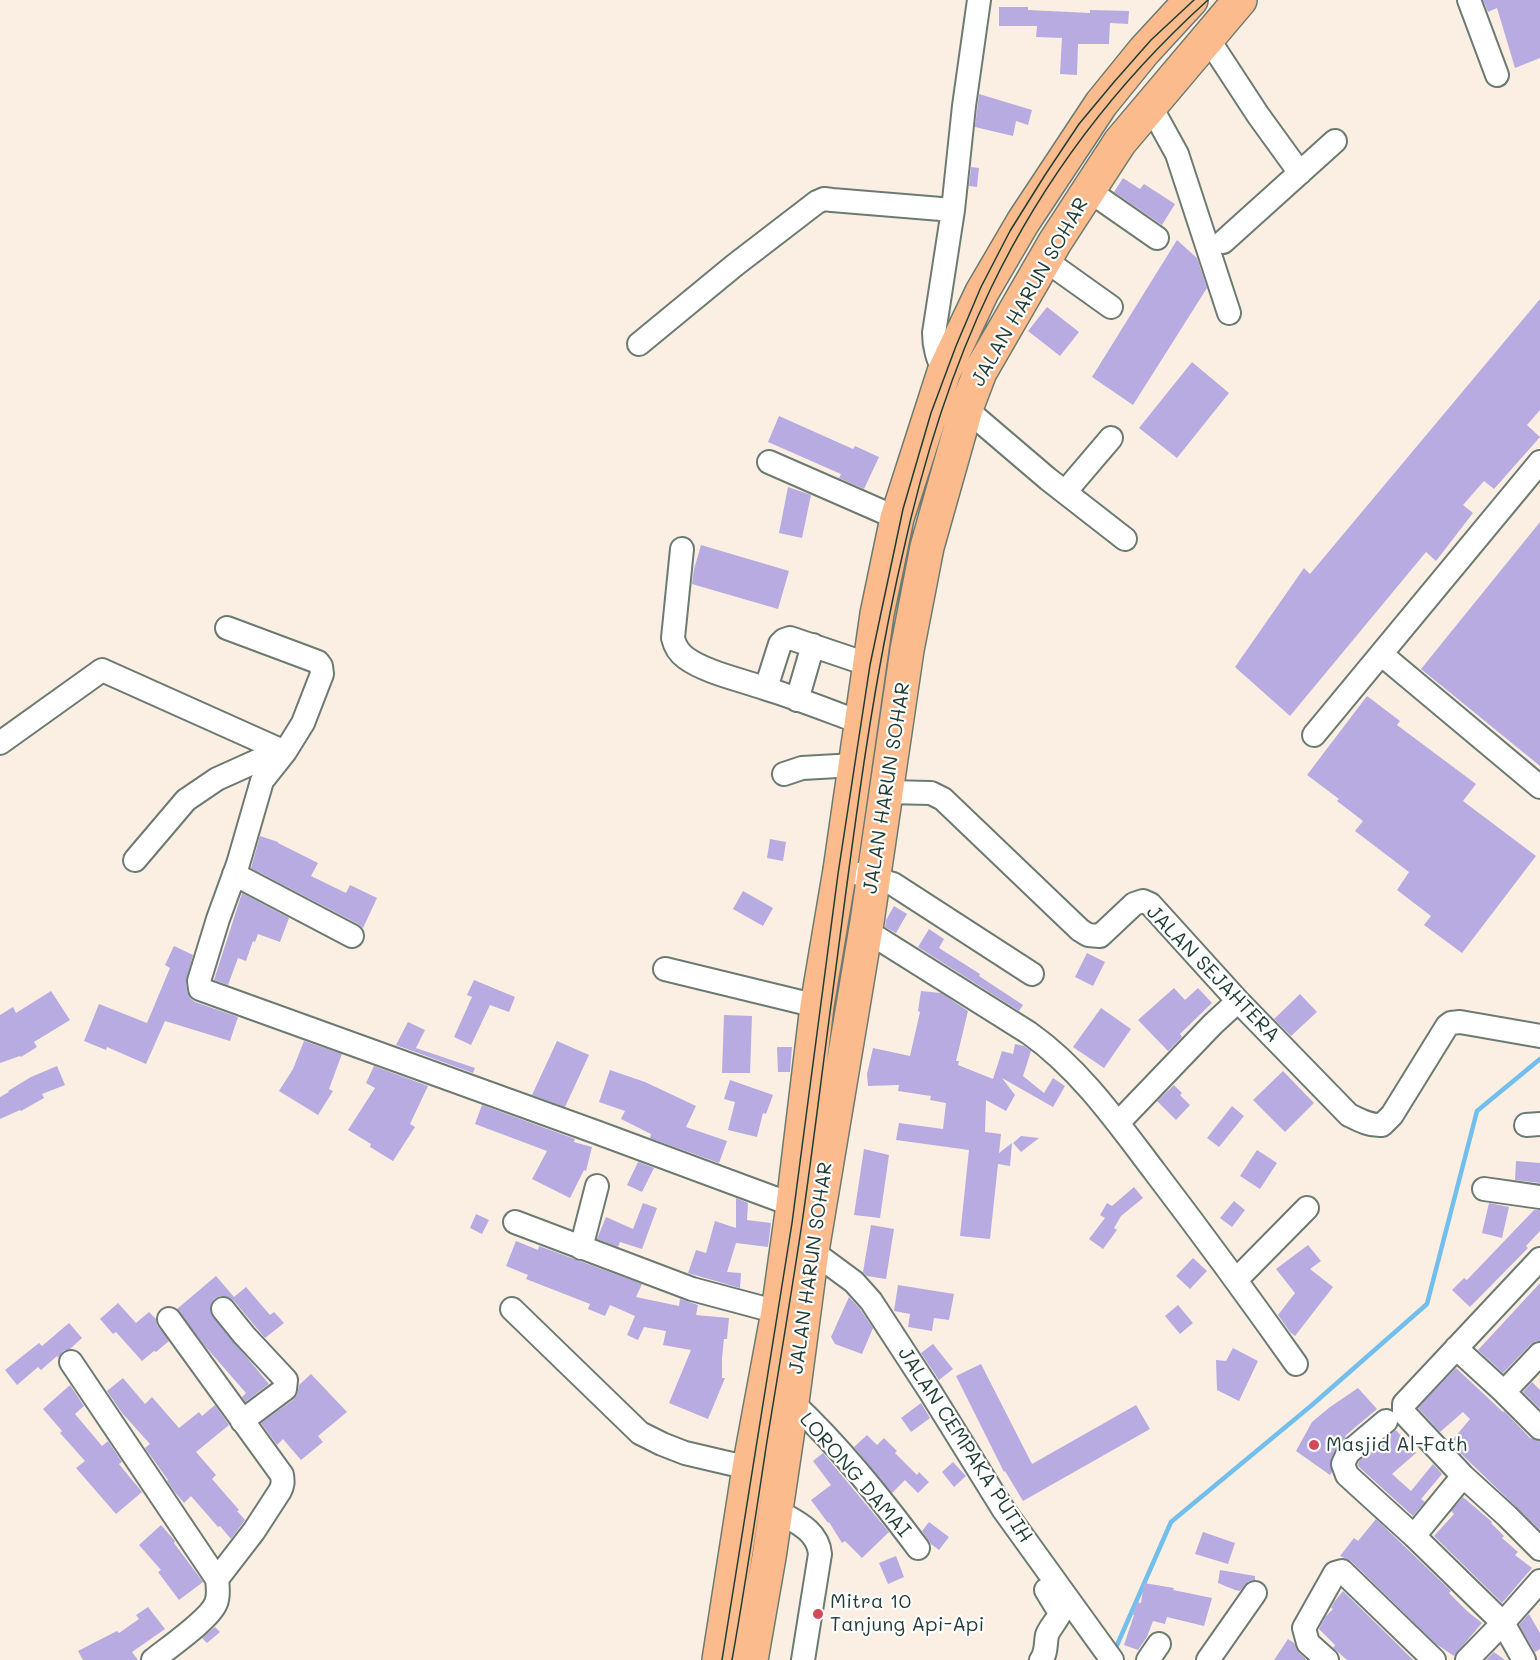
<!DOCTYPE html>
<html>
<head>
<meta charset="utf-8">
<style>
	body { margin:0 }
	canvas { display:block; background:#faefe2 }
</style>
</head>
<body>
<canvas width="1540" height="1660"></canvas>
<script>
const ctx = document.querySelector('canvas').getContext('2d');
ctx.lineJoin = 'round';
function trace(path, color, width, dash) { ctx.strokeStyle = color; ctx.lineWidth = width; ctx.lineCap = dash ? 'butt' : 'round'; ctx.setLineDash(dash || []); ctx.stroke(path); }
function fill(path, color) { ctx.fillStyle = color; ctx.fill(path, 'evenodd'); }
function drawText(font, color, halo, rows, align = 'center') {
  ctx.font = font + ' Mali,sans-serif'; ctx.lineWidth = 4.5; ctx.setLineDash([]); ctx.textBaseline = 'middle'; ctx.strokeStyle = halo; ctx.fillStyle = color; for (const [text, x, y, turn = 0] of rows) {
    ctx.save(); ctx.translate(x, y); ctx.rotate((+turn || 0) * Math.PI / 180); ctx.textAlign = isNaN(turn) ? turn : align; if (halo) ctx.strokeText(text, 0, 0); ctx.fillText(text, 0, 0); ctx.restore();
  }
}
const stream = new Path2D(`
	M1114 1652 1171 1522 1312 1405 1427 1304 1477 1111 1540 1059`);
const building = new Path2D(`
	M1483 0H1540V58L1515 68 1497 8 1488 12Z
	M999 7H1028V10L1090 13V10L1129 11 1128 24 1110 23 1109 44H1078L1077 75 1060 74 1062 38 1036 37 1037 26H999Z
	M979 94 1032 110 1028 125 1016 121 1013 136 975 127Z
	M971 167 979 168 977 187 969 186Z
	M1123 178 1140 189 1144 184 1175 204 1162 225 1114 192Z
	M1177 240 1197 258 1207 288 1133 405 1092 377Z
	M1540 299V410L1527 425 1540 437 1494 489 1484 481 1463 505 1473 513 1436 561 1426 552 1290 716 1235 667 1304 568 1310 574Z
	M1047 307 1079 332 1060 356 1028 331Z
	M1192 362 1229 393 1177 458 1139 428Z
	M779 416 853 449 855 446 879 457 864 489 839 478 841 474 768 442Z
	M788 487 811 495 802 538 779 533Z
	M1540 522V766L1421 669Z
	M701 545 789 571 778 609 692 584 694 569Z
	M1367 696 1400 721 1397 725 1476 784 1463 801 1536 856 1462 953 1424 925 1431 916 1397 890 1409 872 1355 831 1363 821 1337 801 1339 799 1307 775Z
	M260 836 278 842V843L318 863 311 876 346 893 350 885 377 898 363 928 358 924 251 868Z
	M770 839 786 842 783 861 767 858Z
	M743 891 773 908 763 926 733 909Z
	M242 893 289 918 280 942 258 934 255 942 253 941 246 961 238 958 228 985 214 980Z
	M894 906 907 914 896 933 885 927 886 920Z
	M929 929 944 939 939 948 980 974 979 976 1023 1005 1019 1011 918 947Z
	M174 946 193 955 186 982 187 991 190 998 195 1002 238 1017 230 1041 165 1021 146 1064 107 1047 106 1050 84 1041 99 1004 147 1023 170 968 165 965Z
	M1087 953 1105 962 1093 986 1075 977Z
	M474 980 515 997 509 1012 490 1005 471 1045 454 1037 472 997 467 995Z
	M1174 988 1185 1000 1198 988 1212 1003 1180 1034 1182 1037 1168 1051 1138 1020Z
	M51 991 70 1020 34 1042 37 1047 21 1057 20 1056 0 1063V1015L13 1007 16 1013Z
	M921 991 941 993 968 1011 956 1061H959L958 1065 993 1079 1002 1051 1013 1054 1015 1044 1024 1046 1031 1051 1023 1076 1044 1093 1053 1078 1065 1086 1053 1107 1002 1078 1015 1095 1006 1111 986 1100 985 1132 1001 1134 999 1153 1012 1143 1010 1166 998 1164 990 1239 960 1236 969 1150 896 1140 899 1123 943 1129 946 1103 930 1100 931 1096 898 1091 899 1085 868 1086 867 1074 873 1048 910 1056 920 1012 918 1011Z
	M1300 994 1317 1012 1291 1036 1274 1019Z
	M1101 1008 1131 1029 1104 1068 1073 1047Z
	M724 1015 752 1016 750 1073H722Z
	M408 1022 425 1030 416 1048 475 1068 473 1073 396 1045Z
	M304 1041 342 1054 329 1089 333 1091 318 1115 279 1091 293 1069Z
	M557 1041 589 1055 565 1107 532 1095Z
	M777 1047H792L790 1072H778Z
	M57 1066 65 1085 42 1094 44 1098 21 1111 20 1110 0 1119V1097L9 1092 8 1091 31 1077Z
	M374 1066 428 1086 410 1124 415 1127 393 1161 370 1147 371 1144 348 1130 375 1088 366 1083Z
	M610 1070 645 1082 696 1106 686 1127 727 1141 719 1163 650 1138 651 1134 621 1119 625 1111 599 1102Z
	M1283 1071 1314 1103 1285 1132 1253 1100Z
	M730 1080 773 1095 766 1114 763 1113 757 1137 728 1130 735 1102 724 1099Z
	M1174 1085 1182 1093 1180 1095 1190 1105 1176 1120 1157 1101Z
	M482 1105 575 1139 574 1142 592 1147 586 1171 584 1170 570 1198 532 1179 547 1151 475 1124Z
	M1232 1106 1244 1116 1219 1147 1207 1138Z
	M1021 1136 1039 1138 1021 1152 1013 1143Z
	M864 1149 889 1155 880 1218 854 1215Z
	M1257 1150 1277 1163 1260 1189 1240 1176Z
	M1516 1161 1540 1163V1183L1515 1180Z
	M638 1162 654 1168 642 1192 627 1185Z
	M1134 1187 1143 1198 1121 1216 1114 1228 1117 1230 1103 1249 1089 1239 1105 1218 1100 1215 1107 1203 1112 1206Z
	M736 1198 748 1203 747 1220 771 1223 768 1247 736 1243 727 1272 741 1273 740 1288 688 1273 696 1250 706 1253 715 1221 736 1228Z
	M1234 1201 1245 1210 1232 1227 1220 1218Z
	M643 1203 657 1208 642 1249 620 1242 618 1247 597 1239 606 1217 633 1229Z
	M1489 1203 1509 1207 1502 1238 1482 1233Z
	M1534 1210H1540V1231L1526 1246 1528 1248 1470 1307 1452 1290 1464 1278 1467 1280Z
	M476 1214 489 1220 482 1234 470 1228Z
	M871 1225 894 1229 886 1279 867 1276 863 1272Z
	M516 1241 538 1250 539 1246 642 1284 636 1297 679 1306 680 1299 698 1305 696 1315 729 1318 727 1339H724L722 1358V1378H725L708 1419 669 1403 691 1350 663 1345 666 1331 644 1327 638 1340 627 1335 635 1316 610 1305 605 1316 588 1309 590 1304 526 1279 528 1275 506 1266Z
	M1308 1245 1321 1261 1310 1269 1333 1287 1295 1336 1290 1332 1278 1315 1295 1293 1276 1269Z
	M1193 1258 1207 1271 1190 1289 1176 1276Z
	M216 1276 234 1297 246 1287 270 1315 274 1312 284 1323 265 1338 234 1301 228 1297 220 1296 214 1299 211 1304 210 1311 213 1317 269 1384 245 1402 242 1397 246 1393 204 1345 177 1309Z
	M1540 1283V1341H1536L1530 1345 1503 1373 1478 1350Z
	M898 1285 954 1294 949 1320 934 1318 932 1331 908 1327 910 1314 894 1311Z
	M849 1297 860 1309 873 1328 862 1354 835 1344 831 1337Z
	M118 1303 136 1323 149 1312 156 1319 157 1325 169 1341 156 1352 154 1351 142 1361 116 1332 113 1334 100 1319Z
	M1178 1305 1193 1323 1180 1334 1165 1316Z
	M69 1323 82 1338 70 1349 63 1351 58 1358 57 1356 41 1370 38 1367 17 1385 5 1370 39 1343 42 1346Z
	M933 1344 953 1369 939 1380 921 1353Z
	M1233 1348 1258 1361 1239 1401 1217 1390 1216 1360 1226 1361Z
	M981 1364 1032 1464 1136 1405 1150 1429 1023 1501 1005 1471 1004 1472 956 1376Z
	M1456 1368 1503 1412 1504 1411 1530 1438 1540 1441V1530L1450 1443 1470 1419 1463 1412 1440 1432 1418 1408Z
	M311 1374 347 1412 318 1436 323 1442 301 1460 283 1439 277 1445 261 1423 293 1400 297 1395 299 1385Z
	M123 1378 145 1404 152 1397 179 1428 199 1412 202 1416 215 1405 229 1425 196 1452 216 1475 212 1479 239 1510 237 1511 245 1520 231 1539 220 1526 218 1527 191 1496 184 1503 174 1491 167 1481 168 1480 145 1448 150 1444 122 1413 107 1391Z
	M1532 1382 1540 1390V1409L1523 1392Z
	M70 1385 84 1406 75 1414 102 1446 108 1441 122 1462 119 1464 142 1492 116 1514 76 1468 85 1461 60 1433 62 1431 43 1409Z
	M1358 1388 1377 1409 1345 1436 1346 1437 1336 1447 1331 1459 1332 1472 1330 1475 1296 1451 1312 1422 1330 1407Z
	M921 1403 930 1418 911 1432 901 1418Z
	M1396 1430 1416 1453 1392 1474 1411 1491 1433 1464 1442 1474 1421 1499 1425 1502 1413 1516 1359 1467 1358 1465 1359 1461Z
	M867 1435 877 1445 884 1438 897 1451 895 1453 917 1475 919 1472 929 1482 918 1493 905 1480 892 1493 854 1447Z
	M823 1453 889 1532 862 1558 845 1541 842 1543 829 1522 828 1523 811 1500 831 1485 813 1461Z
	M953 1462 966 1476 954 1487 942 1472Z
	M1463 1497 1492 1522 1491 1523 1504 1536 1502 1538 1518 1552 1515 1555 1532 1568 1502 1603 1434 1536 1454 1514 1451 1511Z
	M1376 1519 1451 1591 1449 1593 1467 1611 1482 1623 1454 1656 1436 1644 1351 1561 1340 1556 1354 1538 1358 1541Z
	M929 1522 949 1537 939 1550 931 1544 922 1531Z
	M161 1525 175 1541 174 1543 203 1582 179 1600 158 1572 161 1570 139 1545Z
	M1203 1532 1235 1543 1228 1564 1195 1554Z
	M896 1556 904 1577 888 1584 879 1563Z
	M1220 1570 1255 1576V1580L1249 1581 1240 1591 1235 1590 1218 1583Z
	M1144 1583 1174 1588 1173 1590 1212 1598 1204 1626 1167 1617 1165 1624 1153 1621 1147 1637 1138 1650 1124 1645 1134 1615H1133L1137 1602 1141 1603Z
	M1343 1591 1392 1639 1413 1660H1347L1338 1652 1333 1648 1335 1645 1319 1629 1326 1616 1333 1609 1331 1608 1334 1602Z
	M148 1607 165 1629 132 1652 138 1660H83L78 1651 117 1631 119 1633 139 1619 136 1615Z
	M1529 1614 1540 1633V1649L1535 1652 1519 1625Z
	M215 1627 220 1632 207 1643 202 1638Z
	M1288 1639 1294 1643 1299 1653 1307 1660H1274Z
	M1494 1652 1505 1660H1486Z`);
const minor = new Path2D(`
	M1469 0 1497 75
	M1207 37 1258 115 1300 173
	M1150 105 1177 154 1229 313
	M1088 190 1157 238
	M1223 242 1335 141
	M1045 260 1111 307
	M639 344 735 265 817 202 824 199 832 200 953 210
	M944 372C938 359 934 348 934 333L953 210 964 106 979 0
	M966 409 1048 479 1125 539
	M769 462 897 518
	M1065 492 1111 438
	M682 549 673 638C675 647 679 653 686 658 705 672 741 680 764 688 797 698 829 711 862 723
	M227 628 318 662 321 666 322 674 303 723 285 752 262 781 238 864 218 919 199 981 200 989 596 1132 793 1205
	M1381 654 1540 787
	M766 688 780 644 784 640 790 638 870 665
	M797 700 813 645
	M1314 735 1540 462
	M0 743 102 670 285 752
	M784 774 802 768 855 765
	M886 792 931 793 943 799 1080 930 1088 935 1100 936 1134 904 1143 901 1150 904 1238 1001 1349 1115C1359 1120 1370 1126 1382 1125L1392 1115 1447 1026 1451 1023 1460 1022 1540 1036
	M135 860 186 800 217 779 257 761 285 752
	M234 874 352 936
	M859 874 893 884 1032 974
	M865 930 1029 1033C1080 1069 1117 1122 1155 1172 1203 1235 1250 1299 1296 1364
	M665 969 817 1006
	M1118 1123 1213 1024 1238 1001
	M1526 1125 1540 1124
	M1484 1189 1540 1197
	M515 1222 692 1289 778 1312
	M581 1248 597 1186
	M812 1251 854 1282 871 1301 931 1393 1003 1509 1112 1660
	M1540 1259 1404 1404V1413L1463 1476 1507 1516 1540 1549
	M1236 1280 1307 1208
	M223 1309 244 1335 286 1380 285 1389 242 1421
	M512 1309 640 1433 662 1444 685 1453 749 1468
	M169 1319 282 1475C283 1482 283 1485 280 1491L254 1531 217 1579
	M1456 1348 1504 1392 1540 1428
	M71 1362 217 1579C218 1587 219 1596 216 1603 210 1619 168 1648 153 1660
	M1504 1392 1540 1354
	M792 1402C839 1446 879 1496 918 1548
	M1386 1421 1348 1453 1343 1464 1347 1475 1414 1536 1503 1623 1524 1660
	M776 1510C794 1521 818 1530 820 1554L803 1660
	M1414 1536 1463 1476
	M1041 1660C1047 1652 1045 1645 1047 1635 1050 1627 1057 1621 1060 1613L1046 1590
	M1148 1660 1159 1644
	M1208 1660 1255 1593
	M1327 1660 1308 1643 1304 1628 1335 1573 1342 1571 1434 1660
	M1467 1660 1503 1623 1540 1581`);
const highway = new Path2D(`
	M719 1660 749 1468 778 1312 793 1205 817 1006 840 870 877 614 897 518 944 372 982 292 1023 222 1101 104 1144 51 1191 0
	M751 1660 769 1557 792 1402 812 1251 867 922 907 650 927 547 966 409 980 372 1055 242 1120 142 1240 0`);
const tram = new Path2D(`
	M722 1660 792 1223 838 874 870 665 903 509 931 413 956 346 981 287 1010 231 1045 175 1079 124 1114 82 1151 40 1194 0
	M732 1660C745 1587 756 1514 767 1441 779 1368 791 1296 802 1223 812 1155 820 1088 829 1020 850 865 867 710 902 557 922 465 950 373 991 288 1045 176 1116 83 1208 0`);
const markers = [
	[1314,1445,6,"#d1495b"],
	[818,1614,6,"#d1495b"]
];
const streetNames = [
	["JALAN HARUN SOHAR",1030,292,-60],
	["JALAN HARUN SOHAR",887,788,-81],
	["JALAN SEJAHTERA",1213,974,46],
	["JALAN HARUN SOHAR",811,1268,-82],
	["JALAN CEMPAKA PUTIH",965,1445,57],
	["LORONG DAMAI",855,1475,49]
];
const poiNames = [
	["Masjid Al-Fath",1326,1445],
	["Mitra 10",830,1602],
	["Tanjung Api-Api",830,1625]
];
trace(stream, '#72beec', 4.5);
fill(building, '#b8abe2');
trace(minor, '#6c7b71', 26);
trace(highway, '#6c7b71', 36);
trace(minor, '#fff', 22);
trace(highway, '#fbbb8d', 33);
trace(tram, '#1f3d34', 1.5);
for (const [x, y, r, color] of markers) { const dot = new Path2D(); dot.arc(x, y, r, 0, 2 * Math.PI); ctx.fillStyle = color; ctx.fill(dot); trace(dot, '#fff', 2); }
drawText('20px', '#1f3d34', '#fff', streetNames);
drawText('20px', '#1f3d34', '#fff', poiNames, 'left');
</script>
</body>
</html>
